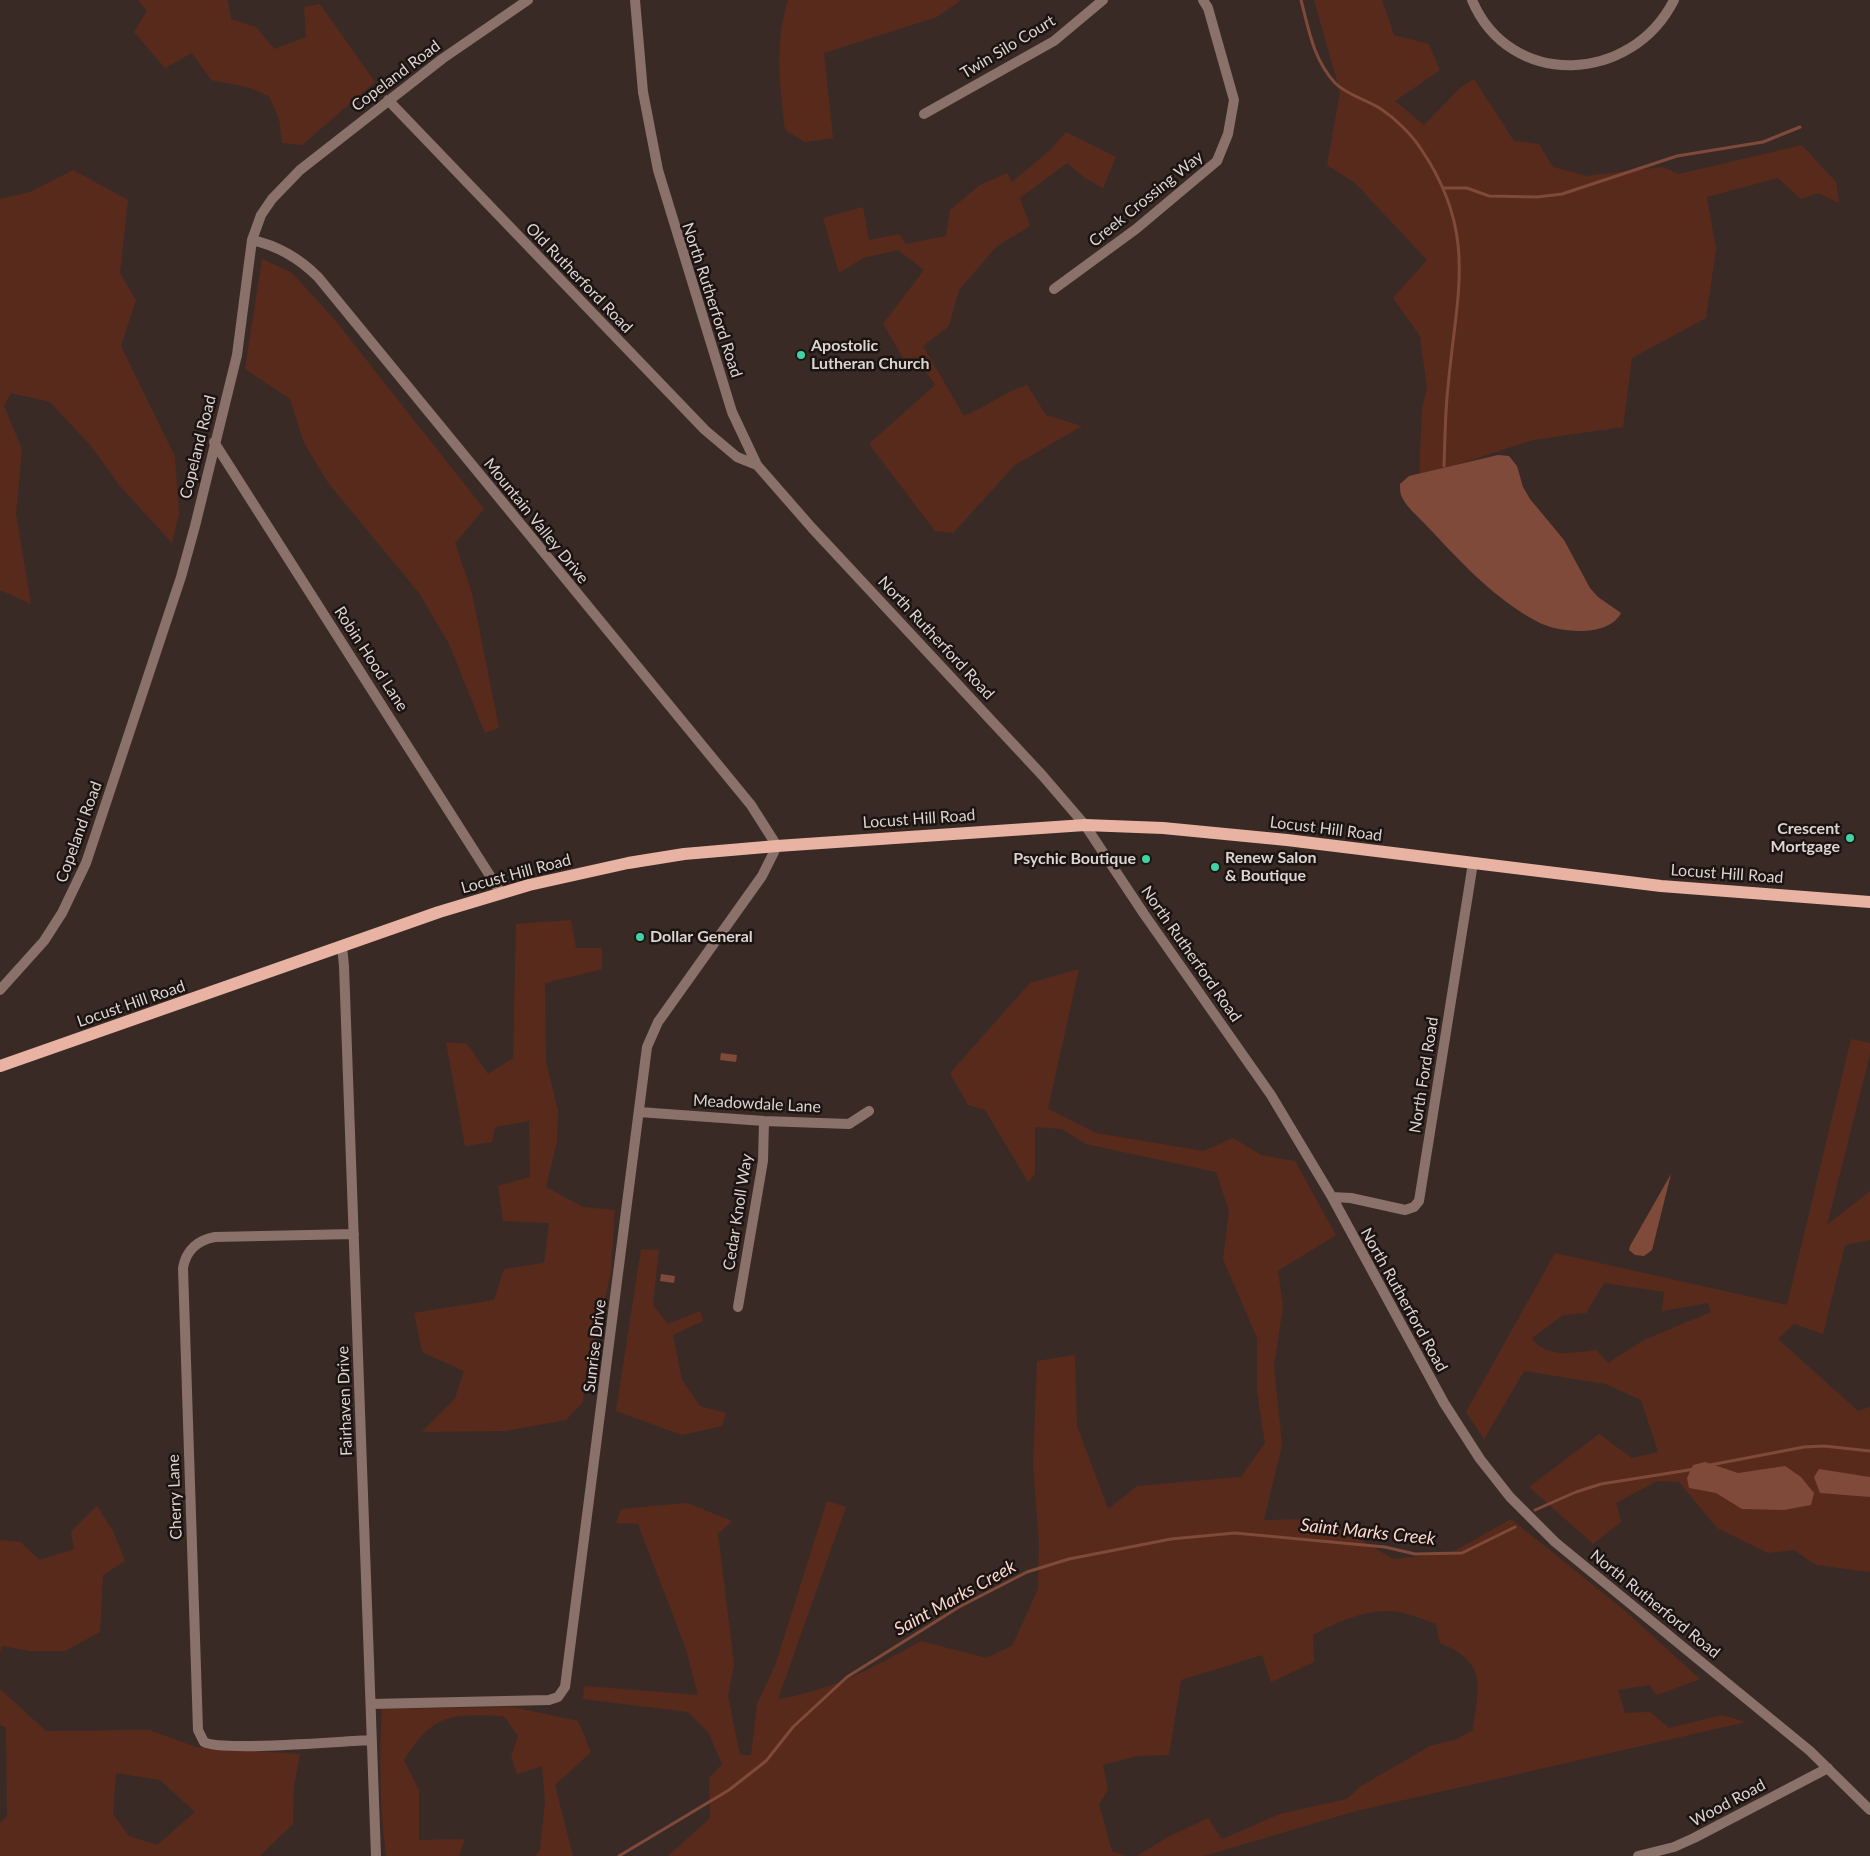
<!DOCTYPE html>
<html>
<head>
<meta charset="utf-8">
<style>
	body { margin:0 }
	canvas { display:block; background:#392a25 }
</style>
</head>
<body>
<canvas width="1870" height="1856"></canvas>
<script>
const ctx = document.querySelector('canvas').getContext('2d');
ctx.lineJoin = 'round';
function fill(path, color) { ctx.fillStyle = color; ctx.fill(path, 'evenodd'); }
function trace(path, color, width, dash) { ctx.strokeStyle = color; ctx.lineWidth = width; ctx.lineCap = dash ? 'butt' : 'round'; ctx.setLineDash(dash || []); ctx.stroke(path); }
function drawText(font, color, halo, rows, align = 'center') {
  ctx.font = font + ' Lato,sans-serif'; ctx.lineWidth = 5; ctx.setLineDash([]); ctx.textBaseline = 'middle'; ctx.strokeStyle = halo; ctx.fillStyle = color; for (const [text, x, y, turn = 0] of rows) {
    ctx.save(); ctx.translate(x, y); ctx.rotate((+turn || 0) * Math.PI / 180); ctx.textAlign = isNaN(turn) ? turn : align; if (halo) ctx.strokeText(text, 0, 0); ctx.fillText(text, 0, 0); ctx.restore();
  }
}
const green = new Path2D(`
	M138 0H228L231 19 256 27 274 49 306 37 304 7 320 4 375 82 302 145 282 143 279 119 269 96 247 87 211 80 192 53 165 68 134 32 147 11Z
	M788 0H961L937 17 824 53 833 138 805 142 785 130C780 83 774 46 788 0Z
	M1314 0H1382L1394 35 1429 44 1440 70 1395 101 1424 125 1461 87 1474 79 1514 141 1539 144 1553 167 1586 176 1662 167 1679 174 1802 145 1836 182 1839 203 1818 193 1801 199 1778 178 1707 197 1716 249 1706 318 1632 358 1623 427 1533 440 1419 477 1422 409 1427 388 1420 336 1393 298 1427 260 1355 183 1327 165 1340 92Z
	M1066 132 1116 157 1103 188 1085 178 1067 163 1020 198 1030 226 997 246 959 290 949 326 923 346 964 416C987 407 1004 392 1027 385L1046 415 1082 426 1015 465 953 533 935 531 869 444 935 385 916 357 905 361 883 324 924 270 898 250 863 258 839 273 823 218 863 207 869 240 899 234 906 244 946 236 950 210 980 185 1007 173 1012 182 1050 150Z
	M73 170 128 200 120 273 136 300 121 346 175 457 179 514 172 543 120 486 91 446 50 402 11 393 4 406 22 449 16 514 31 604 0 590V199L30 192Z
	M262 259 292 273 335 320 484 509 455 543 472 593 499 728 485 733 449 644 419 593 329 484 304 443 290 399 245 369Z
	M571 920 576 948H602V969L545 983 546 1062 558 1111 557 1141 546 1187 583 1207 615 1210 611 1272 582 1403 566 1420 505 1431 422 1432 455 1398 464 1371 422 1352 414 1313 494 1300 504 1269 544 1263 549 1223 503 1221 498 1186 530 1177 529 1121 495 1127 492 1142 465 1146 446 1042 467 1044 488 1074 513 1058 516 924Z
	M1079 969 1048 1109 1096 1133 1204 1151 1233 1138 1261 1155 1295 1161 1336 1235 1278 1271 1283 1306 1274 1366 1282 1445 1264 1520 1312 1519 1356 1537 1393 1559 1451 1553 1511 1519 1624 1610 1700 1679 1657 1695 1649 1685 1618 1690 1625 1713 1650 1712 1669 1728 1722 1715 1746 1722 1356 1811 1204 1856H1137L1168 1837 1208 1818 1222 1839 1280 1814 1347 1799 1361 1786 1430 1746 1457 1739 1473 1730C1478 1687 1489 1663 1440 1643L1436 1624C1424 1620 1411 1614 1399 1612 1370 1607 1337 1622 1313 1635L1314 1662 1271 1682 1262 1655 1181 1680 1169 1755 1136 1756 1103 1765 1108 1790 1099 1804 1112 1851 1126 1856H668L710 1818 709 1778 722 1764 708 1732 688 1712 583 1699 584 1686 698 1695 686 1649 638 1524 616 1523 621 1509 687 1503 732 1521 718 1534 734 1664 728 1696 740 1755H751L757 1704 775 1666 827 1501 846 1507 778 1699C833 1690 873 1668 921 1641L986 1658 1012 1646 1038 1589 1039 1543 1033 1467 1037 1361 1075 1355 1077 1426 1108 1509 1137 1486 1241 1477 1265 1443 1257 1392V1338L1223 1259 1229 1211 1216 1172 1086 1144 1062 1129 1035 1127V1174L1028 1182 985 1110 968 1105 950 1073 1030 983Z
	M1851 1039 1870 1043V1054L1827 1225 1870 1191V1240L1845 1245 1823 1334 1794 1324 1778 1339 1858 1411 1870 1407V1572L1816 1565 1794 1550 1768 1553 1717 1528 1679 1482 1657 1481 1616 1503 1621 1522 1593 1544 1529 1487 1599 1434 1632 1458 1658 1452 1641 1400 1606 1384 1524 1371 1484 1439 1466 1412 1555 1253 1787 1305ZM1604 1283 1664 1292 1662 1311 1708 1303 1711 1312 1644 1340 1608 1363 1596 1350C1574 1353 1546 1359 1532 1338L1563 1315 1586 1313Z
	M641 1249 659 1250 653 1305 668 1324 700 1311 703 1321 673 1335 682 1380 700 1406 726 1413 722 1426 682 1435 616 1411Z
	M97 1506 113 1531 125 1561 103 1575 100 1632 65 1651H30L2 1646 0 1653V1540L20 1542 40 1560 74 1549 71 1532Z
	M0 1689 46 1731 149 1730 196 1747 300 1754 294 1786 293 1824 260 1856H0V1823L7 1816 6 1727 0 1725ZM116 1773 160 1780 195 1812 157 1845 129 1836 113 1814Z
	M513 1707 578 1721 591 1752 555 1785 573 1856H535L540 1850 545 1801 542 1766 517 1774 511 1757 518 1736 504 1716C450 1715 435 1711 404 1760L419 1790V1840L465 1839 459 1856H386C380 1807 379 1758 382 1709Z`);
const water = new Path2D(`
	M1498 455 1509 456 1517 466 1523 487 1530 499 1564 540 1590 588 1598 597 1621 613C1608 638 1559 633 1538 622 1494 599 1459 560 1425 524 1418 516 1405 506 1401 495 1400 492 1400 487 1400 484L1409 476Z
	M721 1053 737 1055 736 1062 720 1060Z
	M1671 1174 1652 1250 1644 1256 1635 1255 1629 1250 1630 1246Z
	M661 1274 675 1276 674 1283 660 1281Z
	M1705 1462 1738 1473 1785 1466 1801 1477 1814 1493 1811 1505 1784 1510 1742 1509 1716 1493 1689 1488 1687 1478 1693 1465Z
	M1819 1469 1870 1477V1497L1820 1493 1814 1477Z`);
const stream = new Path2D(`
	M1301 0C1309 30 1313 59 1335 83 1347 95 1367 100 1381 109 1396 119 1412 135 1421 149 1479 234 1456 295 1448 387 1445 413 1445 440 1444 466
	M1444 188H1467L1489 196 1537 197 1562 194 1677 156 1763 142 1800 127
	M1710 1465 1804 1447 1824 1446 1870 1451
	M1535 1510 1576 1492 1601 1484 1695 1469
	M619 1856 729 1790 766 1761 793 1727 847 1677 959 1607 1027 1572 1069 1559 1171 1539 1235 1533 1385 1547 1415 1554 1462 1553 1515 1527`);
const minor = new Path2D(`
	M635 0 643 92 658 170 732 412 757 465 812 528 1042 775 1085 825 1144 914 1271 1095 1332 1197 1444 1403 1480 1459 1510 1497 1555 1542 1810 1751 1870 1810
	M1472 0C1510 90 1632 84 1674 0
	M388 100 705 430 737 457 757 465
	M924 114 1054 41 1103 0
	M252 240C279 246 299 258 318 277L751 805 777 846 762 876 658 1022 647 1047 565 1687 558 1697 549 1700 371 1704
	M1054 289 1136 229 1217 161 1228 134 1234 100 1208 8 1203 0
	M214 442 501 893
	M342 946 344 966 376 1856
	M0 990 44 941 62 913 86 863 181 577 195 526 237 355 252 240 261 215 272 199 300 170 442 59 528 0
	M639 1112 764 1121 849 1124 869 1111
	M1332 1197 1351 1198 1405 1210 1414 1207 1419 1201 1473 863
	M354 1234 215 1237C198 1240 186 1250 183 1268L198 1730 204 1742C221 1752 344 1741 372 1740
	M738 1307 763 1161 764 1121
	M1638 1856 1674 1847 1694 1838 1828 1768`);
const major = new Path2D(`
	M0 1066 439 912 529 885 628 863 684 854 777 846 1085 825 1163 828 1287 840 1661 886 1870 902`);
const markers = [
	[801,355,5,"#3fd4a2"],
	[1850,838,5,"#3fd4a2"],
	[1146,859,5,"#3fd4a2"],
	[1215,867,5,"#3fd4a2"],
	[640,937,5,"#3fd4a2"]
];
const streetNames = [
	["Twin Silo Court",1008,47,-31],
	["Copeland Road",396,76,-37],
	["Creek Crossing Way",1146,199,-39],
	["Old Rutherford Road",579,278,46],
	["North Rutherford Road",712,300,72],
	["Copeland Road",198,447,-76],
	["Mountain Valley Drive",536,521,51],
	["North Rutherford Road",936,638,47],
	["Robin Hood Lane",371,659,57],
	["Locust Hill Road",919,819,-4],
	["Locust Hill Road",1326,829,7],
	["Copeland Road",79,832,-70],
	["Locust Hill Road",516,874,-15],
	["Locust Hill Road",1727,874,4],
	["North Rutherford Road",1191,954,55],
	["Locust Hill Road",131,1004,-19],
	["North Ford Road",1424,1075,-81],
	["Meadowdale Lane",757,1104,3],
	["Cedar Knoll Way",738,1212,-81],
	["North Rutherford Road",1404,1300,61],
	["Sunrise Drive",595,1346,-83],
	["Fairhaven Drive",345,1401,-92],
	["Cherry Lane",175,1497,-92],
	["North Rutherford Road",1655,1604,39],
	["Wood Road",1728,1803,-28]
];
const poiNames = [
	["Apostolic",811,346],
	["Lutheran Church",811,364],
	["Crescent",1840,829,"right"],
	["Mortgage",1840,847,"right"],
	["Renew Salon",1225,858],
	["& Boutique",1225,876],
	["Psychic Boutique",1136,859,"right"],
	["Dollar General",650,937]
];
const waterNames = [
	["Saint Marks Creek",1368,1532,6],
	["Saint Marks Creek",955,1598,-29]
];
fill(green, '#582a1b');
fill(water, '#7f4a39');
trace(stream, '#7f4a39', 3);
trace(minor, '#8a7169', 10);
trace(major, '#e8b3a2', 12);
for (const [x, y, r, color] of markers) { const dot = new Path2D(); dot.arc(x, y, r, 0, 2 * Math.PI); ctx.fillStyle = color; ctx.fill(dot); trace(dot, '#1b1412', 2); }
drawText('16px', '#ddd3d0', '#1b1412', streetNames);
drawText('bold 16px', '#ddd3d0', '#1b1412', poiNames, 'left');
drawText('italic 18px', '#fbd7cc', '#1b1412', waterNames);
</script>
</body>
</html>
